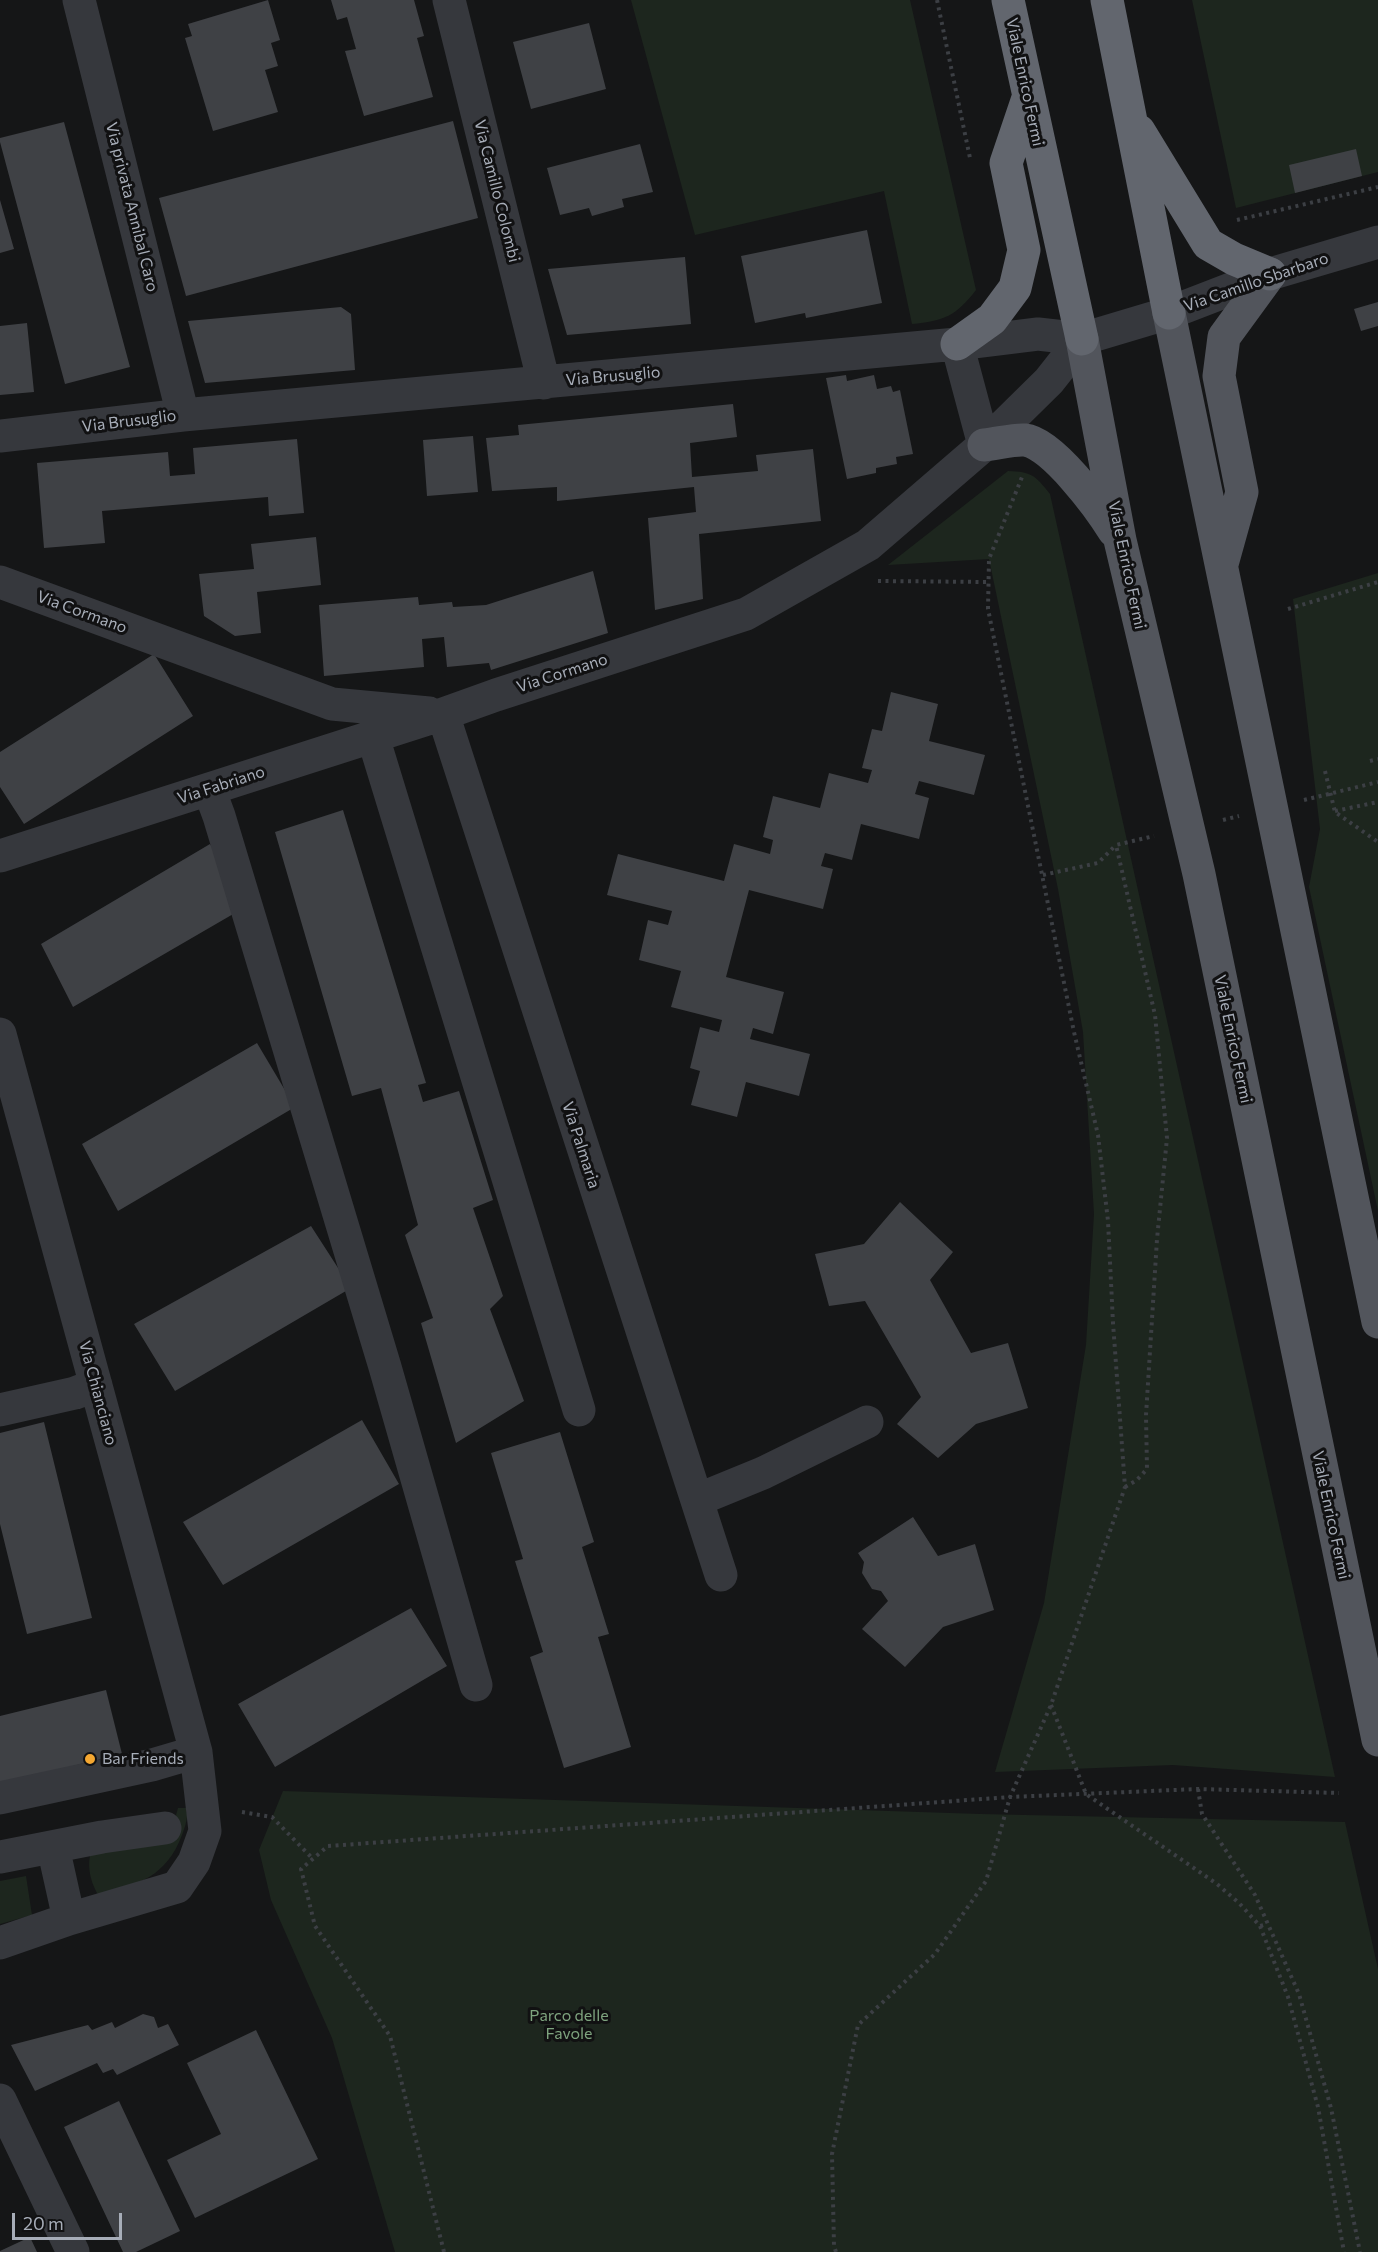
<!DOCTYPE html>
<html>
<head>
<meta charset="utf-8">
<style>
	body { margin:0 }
	#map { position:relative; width:1378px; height:2252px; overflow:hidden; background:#151617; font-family:Commissioner,sans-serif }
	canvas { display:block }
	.scale { position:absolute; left:12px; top:2213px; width:110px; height:27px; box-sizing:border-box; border:3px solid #a7adb8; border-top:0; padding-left:8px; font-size:18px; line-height:21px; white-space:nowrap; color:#a7adb8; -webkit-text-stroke:4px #111112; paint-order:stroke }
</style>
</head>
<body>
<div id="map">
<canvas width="1378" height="2252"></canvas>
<div class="scale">20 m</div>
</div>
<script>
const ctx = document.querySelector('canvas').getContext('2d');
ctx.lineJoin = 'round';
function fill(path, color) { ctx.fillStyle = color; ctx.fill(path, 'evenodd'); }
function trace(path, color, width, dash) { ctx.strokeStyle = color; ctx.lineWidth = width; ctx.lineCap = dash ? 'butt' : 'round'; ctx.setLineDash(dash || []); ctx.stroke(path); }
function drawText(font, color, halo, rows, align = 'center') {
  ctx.font = font + ' Commissioner,sans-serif'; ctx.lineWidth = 6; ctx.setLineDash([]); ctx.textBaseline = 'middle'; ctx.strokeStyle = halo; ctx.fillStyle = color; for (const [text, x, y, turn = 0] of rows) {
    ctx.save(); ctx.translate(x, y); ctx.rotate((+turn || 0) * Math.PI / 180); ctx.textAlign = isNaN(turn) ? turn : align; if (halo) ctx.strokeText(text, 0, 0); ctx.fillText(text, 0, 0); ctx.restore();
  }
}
const green = new Path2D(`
	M631 0H910L976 290C956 316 944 321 912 324L884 191 695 235Z
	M1192 0H1378V172L1236 208Z
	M1008 471C1032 472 1035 475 1050 494L1335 1777 1173 1765 995 1772 1044 1603 1086 1345 1094 1214 1083 1032 1058 889 989 559 888 565Z
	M1378 573V1211L1309 887 1320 829 1293 599Z
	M283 1791 980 1814 1345 1822 1378 1969V2252H395L332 2038 271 1900 259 1850Z
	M178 1808H186C189 1817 185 1826 182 1835 166 1877 139 1884 99 1896 92 1886 87 1869 90 1856L175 1819Z
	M26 1876 32 1915 0 1924V1881Z`);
const building = new Path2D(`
	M268 0 280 40 271 43 278 66 265 70 278 112 213 131 185 38 192 36 188 24Z
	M331 0H414L424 36 417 38 433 97 364 116 345 51 356 49 347 17 337 20Z
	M589 23 606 89 531 109 513 42Z
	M453 121 478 218 186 296 159 198Z
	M64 122 130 367 65 384 0 142V138Z
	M640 144 653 192 622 199 624 207 592 216 589 208 560 215 547 168Z
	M1356 149 1362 176 1295 193 1289 165Z
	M0 200 14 249 0 253Z
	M867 230 882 303 806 318 805 313 755 323 741 256Z
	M685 257 691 324 567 335 548 269Z
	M1378 302V326L1361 331 1354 309Z
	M341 307 351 314 355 370 205 383 188 321Z
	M27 323 34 392 0 395V326Z
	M846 375 847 381 874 375 877 389 891 386 893 392 900 390 913 454 896 457 897 464 876 468V473L847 479 826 378Z
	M733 404 737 437 690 443 692 477 758 471 756 455 813 449 821 521 699 534 703 599 655 610 648 518 696 512 694 487 557 501V487L492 491 486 438 519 435 518 425Z
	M473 436 478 492 427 496 423 440Z
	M297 439 304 513 269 516 268 497 102 511 105 543 44 548 37 463 168 452 170 476 195 474 193 448Z
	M316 537 321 585 257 592 261 633 235 636 204 616 199 574 254 569 251 544Z
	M593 571 608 633 491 670 489 663 447 667 444 637 422 639 424 667 324 676 319 605 418 597 419 605 452 602 453 607 486 605Z
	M154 654 193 716 24 824 0 787V752Z
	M891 692 938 704 929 741 985 755 974 795 919 781 915 794 929 798 919 839 861 824 852 860 825 853 821 866 833 869 823 909 749 890 726 977 784 992 773 1034 753 1028 750 1039 810 1054 799 1096 746 1082 737 1117 691 1105 700 1071 690 1068 700 1027 719 1032 722 1020 671 1007 681 971 639 960 648 920 668 925 672 911 607 895 618 854 724 881 734 844 770 854 773 840 763 837 773 796 820 808 829 773 868 783 872 770 862 768 872 729 882 731Z
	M343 810 426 1083 418 1085 423 1102 459 1091 493 1200 473 1208 503 1296 490 1309 524 1401 456 1443 421 1323 433 1318 405 1235 418 1225 381 1088 352 1096 275 832Z
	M210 844 247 906 73 1007 41 944Z
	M257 1043 295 1107 118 1211 82 1144Z
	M900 1202 953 1252 930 1280 971 1353 1008 1343 1028 1408 976 1424 938 1458 897 1424 921 1397 865 1301 829 1306 815 1254 864 1244Z
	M311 1226 351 1288 175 1391 134 1324Z
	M362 1420 399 1484 223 1585 183 1522Z
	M44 1422 92 1618 27 1634 0 1524V1433Z
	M560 1432 594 1542 582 1547 609 1634 598 1637 631 1747 564 1768 530 1657 543 1652 515 1561 523 1559 491 1453Z
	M913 1517 938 1556 975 1544 994 1610 943 1627 905 1667 862 1629 888 1601 881 1591 872 1589 862 1573 864 1562 858 1553Z
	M411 1608 447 1666 275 1767 238 1704Z
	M106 1690 122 1754 0 1784V1716Z
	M143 2014 154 2017 158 2028 168 2024 179 2045 117 2075 113 2069 103 2073 97 2063 35 2091 11 2045 88 2025 92 2030 112 2022 115 2028Z
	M256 2030 318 2159 195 2218 167 2160 221 2134 187 2063Z
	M119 2101 180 2231 136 2252H123L64 2127Z
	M30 2237 37 2252H0V2251Z`);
const path = new Path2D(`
	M937 0 970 158
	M1237 220 1378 187
	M878 581 988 582
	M1288 609 1378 582
	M1370 761 1378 759
	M1325 771 1335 812 1378 842
	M1304 800 1378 782
	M1335 811 1378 802
	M1223 820 1239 816
	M1043 875 1098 863 1116 845
	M1125 1487 1137 1480 1147 1469 1146 1415 1157 1239 1167 1138 1155 1015 1116 845 1154 836
	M1051 1705 1086 1794 1217 1884 1239 1903 1260 1926 1267 1924
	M1198 1789 1202 1814 1255 1895 1299 1994 1331 2108 1360 2252
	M242 1812 272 1817 313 1859
	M1260 1926 1288 1997 1318 2107 1344 2252
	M444 2252 390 2036 315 1926 301 1869 328 1846 1010 1797 1198 1789 1339 1793
	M836 2252 834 2246 832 2154 858 2025 935 1954 986 1881 1010 1797 1051 1705 1125 1487 1113 1323 1108 1221 1098 1135 1074 1032 988 609 989 559 1022 477`);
const minor = new Path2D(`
	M79 0 183 415
	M449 0 544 383
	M957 344 984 445
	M0 436 183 415 957 344 1038 334 1082 339 1169 313 1270 274 1378 242
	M0 582 332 704 429 713
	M443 714 721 1575
	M373 737 579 1410
	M209 789 219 816 385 1367 476 1685
	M0 856 443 714 496 695 746 614 868 545 984 445 1049 381 1082 339
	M0 1034 196 1752 205 1831 194 1862 177 1887 69 1919 0 1943
	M0 1410 75 1393 96 1385
	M697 1500 763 1473 867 1422
	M0 1798 152 1765 196 1752
	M53 1847 69 1919
	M0 1857 102 1837 165 1828
	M0 2100 73 2252`);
const major = new Path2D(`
	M1169 313 1378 1322
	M1082 339 1120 540 1199 874 1378 1740
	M984 445C997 444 1013 439 1025 440 1052 443 1100 508 1114 531
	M1222 564 1242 492 1219 376 1224 337 1270 274`);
const highway = new Path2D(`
	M1008 0 1082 339
	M1107 0 1169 313
	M1139 131 1208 244 1234 259 1270 274
	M957 344 992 319 1015 288 1024 250 1006 163 1028 98`);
const markers = [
	[90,1759,6,"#f4a731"]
];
const streetNames = [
	["Viale Enrico Fermi",1025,82,78],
	["Via Camillo Colombi",497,191,76],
	["Via privata Annibal Caro",132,207,76],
	["Via Camillo Sbarbaro",1256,282,-19],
	["Via Brusuglio",613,376,-5],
	["Via Brusuglio",129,421,-7],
	["Viale Enrico Fermi",1127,565,78],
	["Via Cormano",82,612,20],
	["Via Cormano",562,673,-18],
	["Via Fabriano",221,785,-18],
	["Viale Enrico Fermi",1233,1039,78],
	["Via Palmaria",581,1145,72],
	["Via Chianciano",98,1393,75],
	["Viale Enrico Fermi",1331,1515,78]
];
const poiNames = [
	["Bar Friends",102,1759]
];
const parkNames = [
	["Parco delle",569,2016],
	["Favole",569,2034]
];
fill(green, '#1d261e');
fill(building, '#3f4145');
trace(path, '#3c3f44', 4, [3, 4.5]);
trace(minor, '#36383d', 33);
trace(major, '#52555c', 33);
trace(highway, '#62666e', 33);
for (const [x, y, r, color] of markers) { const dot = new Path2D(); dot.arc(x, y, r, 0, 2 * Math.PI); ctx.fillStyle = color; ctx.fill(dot); trace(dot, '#111112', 2); }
drawText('16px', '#a7adb8', '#111112', streetNames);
drawText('16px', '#a7adb8', '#111112', poiNames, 'left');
drawText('16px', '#7ea37e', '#111112', parkNames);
</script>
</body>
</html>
